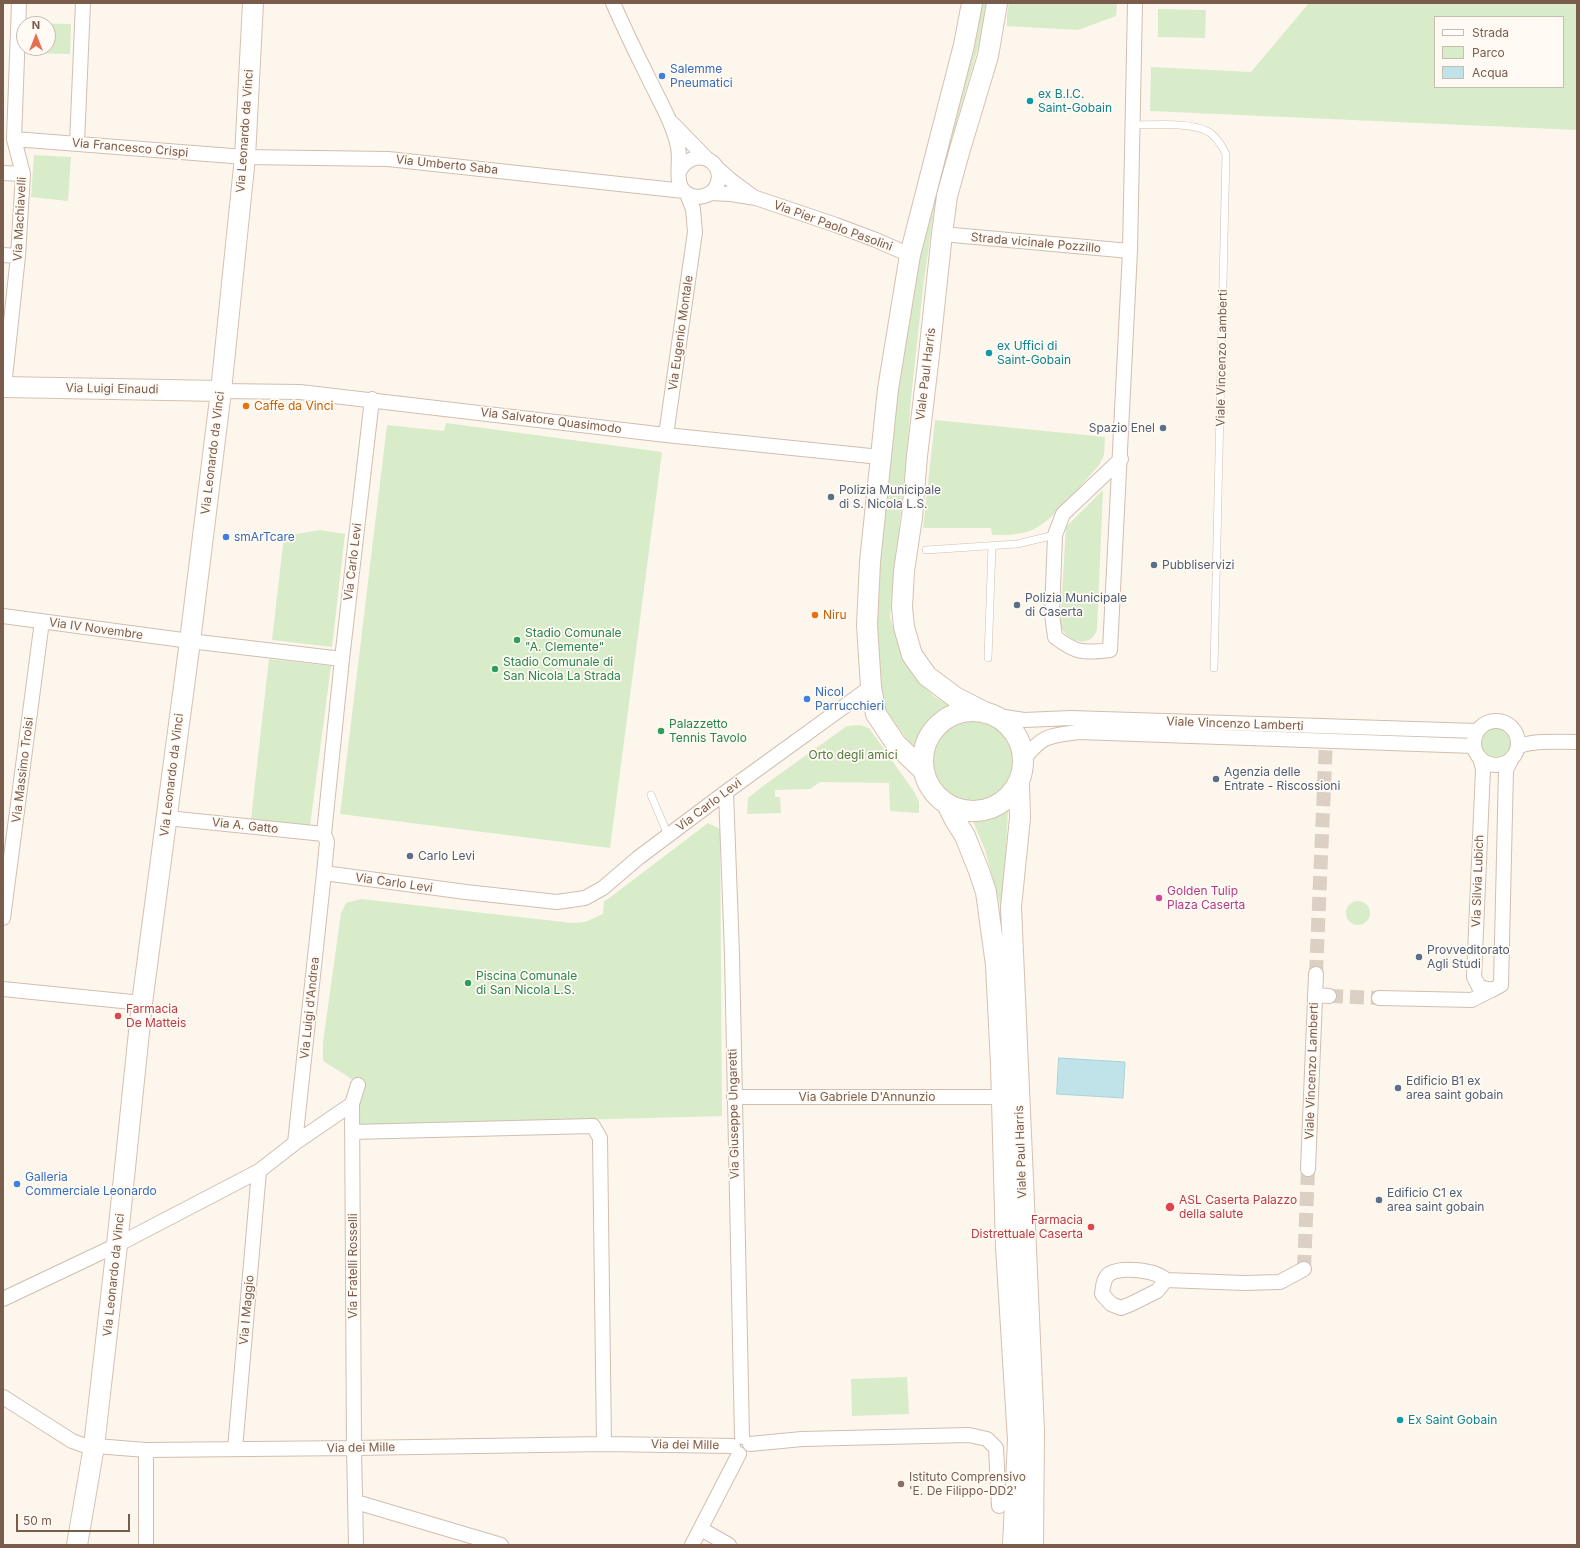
<!DOCTYPE html>
<html>
<head>
<meta charset="utf-8">
<style>
	body { margin:0 }
	#map { position:relative; width:1580px; height:1548px; overflow:hidden; background:#fdf6ec; font-family:Inter,sans-serif }
	canvas { display:block }
	.frame { position:absolute; inset:0; border:4px solid #7a5c4d; pointer-events:none }
	.legend { position:absolute; left:1434px; top:16px; width:130px; height:72px; box-sizing:border-box; background:#fffaf3; border:1px solid #cabbb1; margin:0; padding:5px 7px; list-style:none; font-size:12px; color:#7a5c4d }
	.legend li { display:flex; align-items:center; gap:8px; height:20px }
	.legend b { width:20px; border:1px solid #cabbb1 }
	.north { position:absolute; left:16px; top:16px; width:40px; height:40px; box-sizing:border-box; background:#fffaf3; border:1px solid #cabbb1; border-radius:50%; rotate:0deg; font-size:11px; font-weight:700; line-height:16px; text-align:center; color:#7a5c4d }
	.north::after { content:''; display:block; margin:auto; width:14px; height:18px; background:#e76f51; clip-path:polygon(50% 0,100% 100%,50% 72%,0 100%) }
	.scale { position:absolute; left:16px; top:1514px; width:114px; height:18px; box-sizing:border-box; border:2px solid #7a5c4d; border-top:0; padding-left:5px; font-size:12px; line-height:14px; white-space:nowrap; color:#7a5c4d; -webkit-text-stroke:3px #fffaf3; paint-order:stroke }
</style>
</head>
<body>
<div id="map">
<canvas width="1580" height="1548"></canvas>
<div class="frame"></div>
<ul class="legend">
<li><b style="height:5px;background:#fff"></b>Strada</li>
<li><b style="height:11px;background:#d8ecc9"></b>Parco</li>
<li><b style="height:11px;background:#bfe3e8"></b>Acqua</li>
</ul>
<div class="north">N</div>
<div class="scale">50 m</div>
</div>
<script>
const ctx = document.querySelector('canvas').getContext('2d');
ctx.lineJoin = 'round';
function fill(path, color) { ctx.fillStyle = color; ctx.fill(path, 'evenodd'); }
function trace(path, color, width, dash) { ctx.strokeStyle = color; ctx.lineWidth = width; ctx.lineCap = dash ? 'butt' : 'round'; ctx.setLineDash(dash || []); ctx.stroke(path); }
function drawText(font, color, halo, rows, align = 'center') {
  ctx.font = font + ' Inter,sans-serif'; ctx.lineWidth = 3.5; ctx.setLineDash([]); ctx.textBaseline = 'middle'; ctx.strokeStyle = halo; ctx.fillStyle = color; for (const [text, x, y, turn = 0] of rows) {
    ctx.save(); ctx.translate(x, y); ctx.rotate((+turn || 0) * Math.PI / 180); ctx.textAlign = isNaN(turn) ? turn : align; if (halo) ctx.strokeText(text, 0, 0); ctx.fillText(text, 0, 0); ctx.restore();
  }
}
const green = new Path2D(`
	M983 3H991L949 148 942 183 935 203 923 288 911 398 907 452 890 617 897 641 906 663 921 684 935 697 950 706C926 717 921 725 914 749L880 702 874 675 884 481 911 288Z
	M1009 3H1117L1116 16 1078 30 1007 26V14Z
	M1309 3H1577V130L1150 111 1151 67 1251 72ZM1435 17H1563V87H1435Z
	M1158 9 1206 10 1205 38 1158 37Z
	M23 23 71 24 70 54 23 53ZM24 24H48V48H24Z
	M34 155 71 157 68 201 31 197Z
	M935 420 1105 437 1104 455 1099 465C1081 485 1056 519 1032 530 1020 535 1004 535 992 535L991 528H923Z
	M446 423 662 452 610 848 340 814 387 425 444 431Z
	M1103 490 1097 630C1096 632 1094 636 1092 638 1080 647 1064 637 1060 625L1066 527Z
	M320 530 345 534 332 647 272 640 284 536Z
	M269 659 331 666 310 826 251 819Z
	M933 760a41 41 0 1 1 82 0a41 41 0 1 1-82 0Z
	M859 725 869 728 915 793 919 802V813L890 811 889 783 820 782 810 789 775 790V797H780L781 813 747 814 748 798 763 786 847 726Z
	M1480 743a17 17 0 1 1 34 0a17 17 0 1 1-34 0Z
	M1008 809 1004 900V936L999 900 985 850 973 821H986Z
	M708 823 720 829 722 1116 360 1126 358 1085C348 1075 335 1069 323 1061V1042L341 913 346 903 361 899 572 923 585 922 603 914 604 902Z
	M1346 913a12 12 0 1 1 24 0a12 12 0 1 1-24 0Z
	M907 1377 909 1414 852 1416 851 1379Z`);
const water = new Path2D(`
	M1059 1058 1125 1062 1123 1098 1057 1094Z`);
const streetTunnel = new Path2D(`
	M1316 974 1326 741
	M1329 996 1379 998
	M1304 1269 1308 1169`);
const lane = new Path2D(`
	M1132 125C1152 125 1190 122 1207 131 1216 135 1222 146 1226 154L1214 668
	M926 550 1017 544 1055 535
	M988 658 992 546
	M651 795 668 835`);
const street = new Path2D(`
	M613 3C624 28 636 53 648 77 659 100 673 123 678 147 681 160 675 179 682 189 692 202 714 198 718 182 724 159 693 147 680 170
	M672 123 707 159
	M14 139 245 157 388 159 684 191
	M77 143 83 3
	M717 168 733 182 752 196
	M3 173 23 174
	M710 193 731 194 756 198 836 225 876 240 910 255
	M942 234 1130 251
	M3 255 18 256
	M4 387 18 256 23 174 14 139 19 3
	M221 391 300 392 666 435 880 457
	M372 399 342 659 324 834 327 842 324 873 466 892 557 902 585 898 603 888 638 858 726 792 871 687
	M666 435 695 232 693 209 687 194
	M1121 459 1063 514 1055 535 1052 614 1055 637C1077 654 1084 653 1110 650L1130 251 1135 3
	M3 616 190 641 342 659
	M992 715 1024 720 1071 718 1477 731
	M1474 743a22 22 0 1 1 44 0a22 22 0 1 1-44 0Z
	M1519 746C1537 740 1558 742 1577 742
	M1480 758 1483 769 1474 977 1479 987 1492 990 1501 985 1506 770 1511 760
	M1023 760C1043 735 1048 736 1079 732L1474 746
	M726 792 732 954 742 1437
	M167 818 324 834
	M3 918 42 621
	M3 989 142 1003
	M1315 995 1329 996
	M1379 998 1472 1000 1493 989
	M734 1097H1001
	M352 1132 593 1126 600 1138 604 1444
	M295 1143 324 873
	M1308 1169 1316 974
	M1166 1280 1157 1291 1131 1304 1121 1308 1111 1304 1102 1294C1103 1287 1103 1279 1109 1274 1122 1266 1156 1270 1166 1280L1244 1283 1280 1282 1304 1269
	M3 1299 117 1245 259 1171 295 1143 352 1104
	M3 1397 72 1441 83 1445 146 1450 354 1448 604 1444 733 1446
	M750 1444 802 1439 969 1435 987 1439 996 1448 999 1506
	M235 1449 259 1171
	M146 1450V1545
	M356 1502 501 1545
	M701 1529 729 1545
	M356 1545 354 1448 352 1104 358 1085
	M692 1545 739 1454`);
const secondary = new Path2D(`
	M3 387 221 391
	M923 761a50 50 0 1 1 100 0a50 50 0 1 1-100 0Z
	M986 713 955 697 927 676 912 655 904 627 902 607 904 571 912 517 917 456 929 355 942 234 947 196 960 149 988 56 997 3
	M924 771 896 744 876 714 871 687 867 625 870 562 888 389 910 255 964 45 972 3
	M1019 783 1020 818 1011 907 1034 1431 1033 1545
	M947 804 955 820 965 836 979 871 986 892 996 965 1001 1064 1006 1247 1018 1440 1013 1545
	M77 1545 94 1446 117 1245 142 1003 190 641 221 391 245 157 253 3`);
const markers = [
	[662,76,4,"#3f7fe0"],
	[1030,101,4,"#0f9aa8"],
	[989,353,4,"#0f9aa8"],
	[246,406,4,"#e8710a"],
	[1163,428,4,"#5c6f8a"],
	[831,497,4,"#5c6f8a"],
	[226,537,4,"#3f7fe0"],
	[1154,565,4,"#5c6f8a"],
	[1017,605,4,"#5c6f8a"],
	[815,615,4,"#e8710a"],
	[517,640,4,"#2e9e5b"],
	[495,669,4,"#2e9e5b"],
	[807,699,4,"#3f7fe0"],
	[661,731,4,"#2e9e5b"],
	[1216,779,4,"#5c6f8a"],
	[410,856,4,"#5c6f8a"],
	[1159,898,4,"#d1479c"],
	[1419,957,4,"#5c6f8a"],
	[468,983,4,"#2e9e5b"],
	[118,1016,4,"#e0444e"],
	[1398,1088,4,"#5c6f8a"],
	[17,1184,4,"#3f7fe0"],
	[1379,1200,4,"#5c6f8a"],
	[1170,1207,5,"#e0444e"],
	[1091,1227,4,"#e0444e"],
	[1400,1420,4,"#0f9aa8"],
	[901,1484,4,"#8d6e63"]
];
const shopNames = [
	["Salemme",670,69],
	["Pneumatici",670,83],
	["smArTcare",234,537],
	["Nicol",815,692],
	["Parrucchieri",815,706],
	["Galleria",25,1177],
	["Commerciale Leonardo",25,1191]
];
const cultureNames = [
	["ex B.I.C.",1038,94],
	["Saint-Gobain",1038,108],
	["ex Uffici di",997,346],
	["Saint-Gobain",997,360],
	["Ex Saint Gobain",1408,1420]
];
const streetNames = [
	["Via Leonardo da Vinci",245,131,-86],
	["Via Francesco Crispi",130,148,5],
	["Via Umberto Saba",447,165,6],
	["Via Machiavelli",20,219,-87],
	["Via Pier Paolo Pasolini",833,226,20],
	["Strada vicinale Pozzillo",1036,243,5],
	["Via Eugenio Montale",681,333,-82],
	["Viale Vincenzo Lamberti",1222,358,-89],
	["Viale Paul Harris",926,374,-83],
	["Via Luigi Einaudi",112,389,1],
	["Via Salvatore Quasimodo",551,421,7],
	["Via Leonardo da Vinci",213,453,-83],
	["Via Carlo Levi",353,562,-83],
	["Via IV Novembre",96,629,8],
	["Viale Vincenzo Lamberti",1235,724,2],
	["Via Massimo Troisi",23,770,-83],
	["Via Leonardo da Vinci",172,775,-83],
	["Via Carlo Levi",709,805,-37],
	["Via A. Gatto",245,826,6],
	["Via Silvia Lubich",1478,881,-88],
	["Via Carlo Levi",394,883,8],
	["Via Luigi d'Andrea",310,1008,-84],
	["Viale Vincenzo Lamberti",1312,1071,-88],
	["Via Gabriele D'Annunzio",867,1097],
	["Via Giuseppe Ungaretti",734,1114,-91],
	["Viale Paul Harris",1021,1152,-92],
	["Via Fratelli Rosselli",353,1266,-90],
	["Via Leonardo da Vinci",114,1275,-84],
	["Via I Maggio",247,1310,-85],
	["Via dei Mille",685,1445,1],
	["Via dei Mille",361,1448,-1]
];
const foodNames = [
	["Caffe da Vinci",254,406],
	["Niru",823,615]
];
const serviceNames = [
	["Spazio Enel",1155,428,"right"],
	["Polizia Municipale",839,490],
	["di S. Nicola L.S.",839,504],
	["Pubbliservizi",1162,565],
	["Polizia Municipale",1025,598],
	["di Caserta",1025,612],
	["Agenzia delle",1224,772],
	["Entrate - Riscossioni",1224,786],
	["Carlo Levi",418,856],
	["Provveditorato",1427,950],
	["Agli Studi",1427,964],
	["Edificio B1 ex",1406,1081],
	["area saint gobain",1406,1095],
	["Edificio C1 ex",1387,1193],
	["area saint gobain",1387,1207]
];
const leisureNames = [
	["Stadio Comunale",525,633],
	["\"A. Clemente\"",525,647],
	["Stadio Comunale di",503,662],
	["San Nicola La Strada",503,676],
	["Palazzetto",669,724],
	["Tennis Tavolo",669,738],
	["Piscina Comunale",476,976],
	["di San Nicola L.S.",476,990]
];
const parkNames = [
	["Orto degli amici",853,755]
];
const hotelNames = [
	["Golden Tulip",1167,891],
	["Plaza Caserta",1167,905]
];
const healthNames = [
	["Farmacia",126,1009],
	["De Matteis",126,1023],
	["ASL Caserta Palazzo",1179,1200],
	["della salute",1179,1214],
	["Farmacia",1083,1220,"right"],
	["Distrettuale Caserta",1083,1234,"right"]
];
const educationNames = [
	["Istituto Comprensivo",909,1477],
	["'E. De Filippo-DD2'",909,1491]
];
fill(green, '#d8ecc9');
fill(water, '#bfe3e8');
trace(water, '#a5d3da', 1);
trace(streetTunnel, '#dcd0c4', 14, [14, 7]);
trace(lane, '#d1beb0', 8);
trace(street, '#d1beb0', 16);
trace(secondary, '#d6c0b0', 22);
trace(lane, '#fff', 7);
trace(street, '#fff', 14);
trace(secondary, '#fff', 20);
for (const [x, y, r, color] of markers) { const dot = new Path2D(); dot.arc(x, y, r, 0, 2 * Math.PI); ctx.fillStyle = color; ctx.fill(dot); trace(dot, '#fffaf3', 1.5); }
drawText('12px', '#366cbe', '#fffaf3', shopNames, 'left');
drawText('12px', '#0d838f', '#fffaf3', cultureNames, 'left');
drawText('12px', '#7a5c4d', '#fffaf3', streetNames);
drawText('12px', '#c56008', '#fffaf3', foodNames, 'left');
drawText('12px', '#4e5e75', '#fffaf3', serviceNames, 'left');
drawText('12px', '#27864d', '#fffaf3', leisureNames, 'left');
drawText('12px', '#537a41', '#fffaf3', parkNames);
drawText('12px', '#b23c85', '#fffaf3', hotelNames, 'left');
drawText('12px', '#be3a42', '#fffaf3', healthNames, 'left');
drawText('12px', '#785e54', '#fffaf3', educationNames, 'left');
</script>
</body>
</html>
